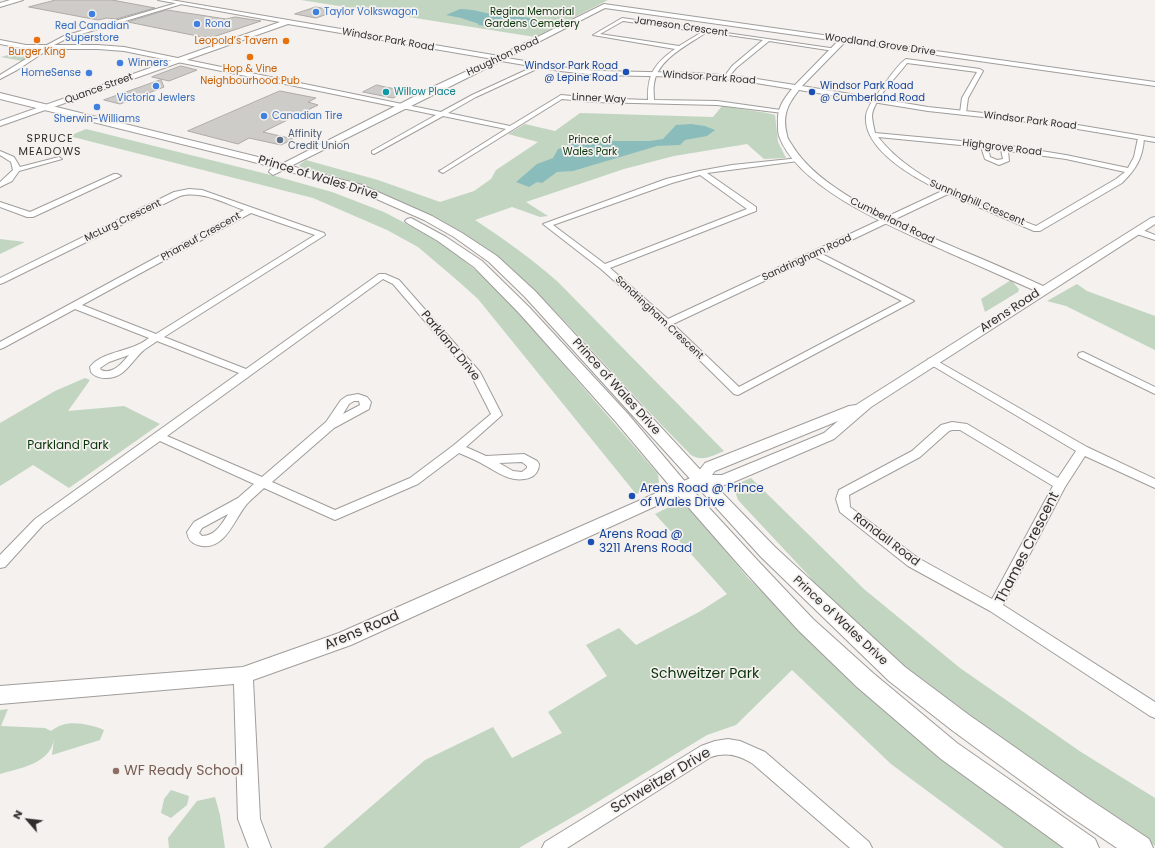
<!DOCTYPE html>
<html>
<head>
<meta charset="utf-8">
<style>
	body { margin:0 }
	#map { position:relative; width:1155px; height:848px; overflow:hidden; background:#f4f1ee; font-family:Poppins,sans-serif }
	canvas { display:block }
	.north { position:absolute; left:8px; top:800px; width:40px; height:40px; -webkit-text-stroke:3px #f4f1ee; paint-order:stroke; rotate:298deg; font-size:11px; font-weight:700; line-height:16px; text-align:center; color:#2f2e2d }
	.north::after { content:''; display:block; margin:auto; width:14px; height:18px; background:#2f2e2d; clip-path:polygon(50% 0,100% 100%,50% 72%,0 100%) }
</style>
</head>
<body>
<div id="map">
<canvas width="1155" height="848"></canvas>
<div class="north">N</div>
</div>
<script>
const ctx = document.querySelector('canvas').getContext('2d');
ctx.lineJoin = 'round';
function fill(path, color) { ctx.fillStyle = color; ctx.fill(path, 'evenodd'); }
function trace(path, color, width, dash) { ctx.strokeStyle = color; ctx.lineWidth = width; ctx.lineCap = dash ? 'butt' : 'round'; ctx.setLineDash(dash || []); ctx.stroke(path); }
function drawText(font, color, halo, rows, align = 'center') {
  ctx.font = font + ' Poppins,sans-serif'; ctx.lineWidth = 3.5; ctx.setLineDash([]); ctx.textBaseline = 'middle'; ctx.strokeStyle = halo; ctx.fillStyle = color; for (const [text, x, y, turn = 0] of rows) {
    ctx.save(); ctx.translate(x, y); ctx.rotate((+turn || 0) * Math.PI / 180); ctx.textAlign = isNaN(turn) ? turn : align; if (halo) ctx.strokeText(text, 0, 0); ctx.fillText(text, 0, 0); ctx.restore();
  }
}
const green = new Path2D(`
	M301 0H608L535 37Z
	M28 49 38 50 22 61 1 57Z
	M722 106 767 113 775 115 778 142 786 158 764 159 747 144 674 156 624 169 526 202 548 216 540 217 512 207 475 220C504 239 532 259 558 282L724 451C712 456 703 462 691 455 650 414 612 371 572 329 552 308 532 286 509 268 462 229 407 203 350 181 334 175 317 172 301 167L299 165 306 160 378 180 440 202 474 191 491 179 496 170 538 142 508 134 525 124 555 131 580 113 713 117Z
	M86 129 275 176 332 192 384 212 426 234 455 253 498 289 658 474 659 482 654 487 636 494 478 299 458 281 418 247 387 230 313 198 69 136Z
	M0 239 25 242 0 254Z
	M1011 280 1019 289 1018 292 985 312 981 299Z
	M1077 284 1087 291 1155 316V350L1066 306 1047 301Z
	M85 378 90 380 68 411 124 406 160 424 69 488 33 465 0 486V423L55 391Z
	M751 478 864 589 960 668 1081 752 1155 798V846L931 691 826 598 809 576 738 500 734 489 739 483Z
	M673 505 684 506 691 509 748 578 860 686 1066 848H1004L891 764 792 670 736 725 707 735 586 809 519 848H323L425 760 493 727 512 758 562 733 548 712 607 676 586 645 619 628 636 645 699 612 727 594 655 514Z
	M8 709 1 726 45 728 51 731C54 729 58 726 62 725 74 721 92 725 104 730L100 740 52 755 54 739C50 764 20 768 0 774V710Z
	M171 790 189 796 187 805 171 818 161 813 164 799Z
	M215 797 220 815 225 848H169L168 838 197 801Z`);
const water = new Path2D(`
	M460 9C473 9 484 13 497 15 512 17 526 16 540 20L541 22 534 27 516 26 509 29 478 25 479 24 461 18 446 15Z
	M691 124 705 126 715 130 707 136 685 140 680 145 657 146 573 171 557 172 542 183 537 182 529 187 516 182 537 164 553 158 558 149 580 141H650L663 139 676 125Z`);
const building = new Path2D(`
	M56 0H112L155 8 116 19 107 18 98 20 29 7Z
	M316 7 336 11 316 18 295 14Z
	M167 10 226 19 235 17 261 21 213 37H202L128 22Z
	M181 66 197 70 169 81 152 77Z
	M161 80 164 87 120 104 104 100Z
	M377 85 385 87 407 91 393 98 363 92Z
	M280 91 316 98 308 102 318 105 263 132 293 139 281 145 249 138 238 144 188 131Z`);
const minor = new Path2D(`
	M180 2 182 4 68 38 54 45H98L124 47 441 112 472 95 537 65H541V67L476 97 448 113 510 126 561 95 593 98 648 100C647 74 655 63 675 49L593 35 622 18 837 49 834 51 769 41 736 68 727 79 724 77 732 66 763 40 707 32C688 45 657 59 654 84 653 89 654 94 654 100L717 101 781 110 784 112 783 113 717 105 593 102 562 99 443 173 439 171 441 170 506 129 443 116 374 154 372 153V151L436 115 124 51 98 49H49L17 70 0 79V75L42 49H26L0 44V40L26 45H47L64 36ZM623 21 702 32 679 46 600 34Z
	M906 59 980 69 983 71 968 98 966 113 963 115 960 113 962 98 977 72 907 63C897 77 875 97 872 115 872 120 874 128 875 133L1004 145 1066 155 1128 168 1134 157 1138 138 1141 136 1144 138C1143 158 1136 169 1122 183L1040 231H1034L948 194 822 254 914 301 738 395 734 394 664 325 601 269 543 224 666 179 699 171 732 165 800 158V160L798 161 707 173 756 207V211L610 268 668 319 942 191C916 179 863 150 866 116 867 107 875 97 881 89 886 82 898 64 906 59ZM878 137 981 147 985 159 999 165 1009 161 1008 151 1066 159 1125 172 1116 179 1036 226C983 205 914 183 878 137ZM988 148 1001 150 1003 159 997 160 990 157ZM700 175 747 209 605 264 553 225 672 183ZM815 257 902 301 739 387 673 324Z
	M0 151 14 157 20 167 59 157 62 159 19 171 12 181 0 187V182L13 170 11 162 0 155Z
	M114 174H117L121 176 33 217H27L0 207V202L30 212Z
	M189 189 202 190 324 233 325 235 164 337 246 369 379 274H385L399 280 480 372 502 415 466 447 486 456 524 454 537 461 539 464C539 471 535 476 529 478 510 484 495 470 479 462 473 459 466 456 459 453L418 484 335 520 264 488C258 494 251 499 246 505 234 520 224 553 198 545 191 543 188 539 187 532L194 522 238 498 254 484 160 441 43 525 5 567 0 568V555L35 519 239 373 157 341C153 344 148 347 144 350 131 361 125 379 105 378 100 378 94 376 91 372L90 367C100 354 121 352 135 346 140 344 145 341 149 338L75 309 3 348 0 349V342L244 210C224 203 201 190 180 196L3 283 0 284V278L174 192ZM251 213 315 235 156 334 82 305ZM383 279 393 284 471 375 491 414 454 445 410 478 335 510 272 482 334 428 369 409 371 402 367 397 358 394 347 396 341 400 326 422 262 477 167 436ZM129 355C122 363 113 375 101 370L100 368 109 362ZM354 401H359L360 405 343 414 349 404ZM522 462 527 466V468L522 472 513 471 499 463ZM228 514C222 524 215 536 202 536L199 533 202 528Z
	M1134 229H1140L1155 235V240L1134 233Z
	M1083 352 1155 387V394L1079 357 1078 355 1079 353Z
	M932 358 1087 447 1155 479V488L1085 456 1065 487 1003 605 1155 702V718L1150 716 990 611 908 566 840 512 836 499 839 490 912 451 941 425 952 422 967 424 1058 478 1076 451 928 363 927 361 928 359ZM952 430H960L1053 486 992 599 918 558 850 507 849 495 920 457 949 431Z
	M728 739 740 741 765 752 869 842 872 848H850L753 764C739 755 727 752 711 757L567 848H542L545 842 701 746 715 741Z`);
const tertiary = new Path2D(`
	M158 0H171L499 56 604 4 1155 82V86L845 42 802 86 928 107 1048 120 1155 138V142L1048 124 928 111 799 90C787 105 782 116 787 135 787 138 790 142 792 145 822 195 911 228 963 251 990 262 1017 274 1043 286L1151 218 1155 217V224L871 407 834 439 729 484 724 485H702L351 645 253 680 260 819 271 848H249L238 819 234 684 0 704V686L243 667 339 633 695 476 705 463 849 406 856 405 1036 291C1008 279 980 266 952 254 902 231 799 191 779 136 778 133 778 128 778 124 777 109 782 101 792 89L744 81 696 77 598 75 560 71 501 61 273 175 269 172 270 170 437 85 493 59 288 24 0 126V121L280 22ZM605 8 838 41 795 85 744 77 696 73 598 71 560 67 507 58ZM838 421 824 433 722 475H712L715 471Z`);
const secondary = new Path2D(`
	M0 93 254 156 362 185 432 216 462 233 497 256 535 291 706 476 775 547 905 667 969 715 1086 797 1149 839 1153 848H1117L1068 815 953 731 889 681 761 557 525 297 489 262 454 237 424 220 354 189 246 160 0 99Z
	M411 218 446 237 482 261 529 307 628 414 687 484 760 563 813 619 873 673 957 743 1095 839 1099 848H1064L941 759 857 687 799 631 746 573 675 492 616 422 519 313 474 267 438 241 407 223 405 221 407 219Z`);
const trunk = new Path2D(`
	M10 0H23L0 7V3Z`);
const markers = [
	[316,12,4,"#3f7fe0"],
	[92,14,4,"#3f7fe0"],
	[197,24,4,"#3f7fe0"],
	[37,40,4,"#e8710a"],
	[286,41,4,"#e8710a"],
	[250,57,4,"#e8710a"],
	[120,63,4,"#3f7fe0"],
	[626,72,4,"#1a4fb4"],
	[89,73,4,"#3f7fe0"],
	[156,86,4,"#3f7fe0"],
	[386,92,4,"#0f9aa8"],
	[812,92,4,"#1a4fb4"],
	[97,107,4,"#3f7fe0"],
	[264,116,4,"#3f7fe0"],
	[280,140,4,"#5c6f8a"],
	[632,496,4,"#1a4fb4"],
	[591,542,4,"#1a4fb4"],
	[116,771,4,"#8d6e63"]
];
const farShopnames = [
	["Taylor Volkswagon",324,12],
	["Rona",205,24],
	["Real Canadian",92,26,"center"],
	["Superstore",92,38,"center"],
	["Winners",128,63],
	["HomeSense",81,73,"right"],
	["Victoria Jewlers",156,98,"center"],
	["Canadian Tire",272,116],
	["Sherwin-Williams",97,119,"center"]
];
const farParknames = [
	["Regina Memorial",532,12],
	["Gardens Cemetery",532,24],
	["Prince of",590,140],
	["Wales Park",590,152]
];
const farStreetnames = [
	["Jameson Crescent",681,27,8],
	["Windsor Park Road",388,40,10],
	["Woodland Grove Drive",880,45,8],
	["Haughton Road",503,57,-25],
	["Windsor Park Road",709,78,4],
	["Quance Street",99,89,-20],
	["Linner Way",599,99,3],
	["Windsor Park Road",1030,121,7],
	["Highgrove Road",1002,148,7],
	["Sunninghill Crescent",977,203,23],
	["McLurg Crescent",123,221,-26],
	["Cumberland Road",892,221,26],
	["Phaneuf Crescent",201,237,-29],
	["Sandringham Road",807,258,-25],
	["Sandringham Crescent",659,318,43]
];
const farFoodnames = [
	["Leopold’s Tavern",278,41,"right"],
	["Burger King",37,52],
	["Hop & Vine",250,69],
	["Neighbourhood Pub",250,81]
];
const farTransitnames = [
	["Windsor Park Road",618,66],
	["@ Lepine Road",618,78],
	["Windsor Park Road",820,86,"left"],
	["@ Cumberland Road",820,98,"left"]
];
const farCulturenames = [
	["Willow Place",394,92]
];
const farServicenames = [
	["Affinity",288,134],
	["Credit Union",288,146]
];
const farNeighbourhoodnames = [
	["SPRUCE",50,139],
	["MEADOWS",50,152]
];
const streetNames = [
	["Prince of Wales Drive",318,178,17],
	["Arens Road",1010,311,-33],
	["Parkland Drive",450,346,51],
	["Prince of Wales Drive",616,387,48],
	["Randall Road",886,540,37],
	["Prince of Wales Drive",840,621,43]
];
const parkNames = [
	["Parkland Park",68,446]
];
const transitNames = [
	["Arens Road @ Prince",640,489],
	["of Wales Drive",640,503],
	["Arens Road @",599,535],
	["3211 Arens Road",599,549]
];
const nearStreetnames = [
	["Thames Crescent",1028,548,-63],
	["Arens Road",362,631,-23],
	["Schweitzer Drive",661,781,-31]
];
const nearParknames = [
	["Schweitzer Park",705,674]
];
const nearEducationnames = [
	["WF Ready School",124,771]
];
fill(green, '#c2d5c1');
fill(water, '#8bbcbc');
fill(building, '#ceccc8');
trace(building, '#adaaa7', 1);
trace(minor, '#a09d9a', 2);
trace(tertiary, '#a09d9a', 2);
trace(secondary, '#a09d9a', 2);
trace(trunk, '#a09d9a', 2);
fill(minor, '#fff');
fill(tertiary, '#fff');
fill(secondary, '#fff');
fill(trunk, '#fff');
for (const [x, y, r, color] of markers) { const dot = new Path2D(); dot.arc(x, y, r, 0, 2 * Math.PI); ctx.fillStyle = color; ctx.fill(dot); trace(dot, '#f4f1ee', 1.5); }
drawText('10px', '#366cbe', '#f4f1ee', farShopnames, 'left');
drawText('10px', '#08330a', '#f4f1ee', farParknames);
drawText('10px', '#2f2e2d', '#f4f1ee', farStreetnames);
drawText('10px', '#c56008', '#f4f1ee', farFoodnames);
drawText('10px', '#164399', '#f4f1ee', farTransitnames, 'right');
drawText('10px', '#0d838f', '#f4f1ee', farCulturenames, 'left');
drawText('10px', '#4e5e75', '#f4f1ee', farServicenames, 'left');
ctx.letterSpacing = '1px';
drawText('11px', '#302e2b', '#f4f1ee', farNeighbourhoodnames);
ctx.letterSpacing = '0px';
drawText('12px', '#2f2e2d', '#f4f1ee', streetNames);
drawText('12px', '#08330a', '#f4f1ee', parkNames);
drawText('12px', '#164399', '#f4f1ee', transitNames, 'left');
drawText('14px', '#2f2e2d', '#f4f1ee', nearStreetnames);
drawText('14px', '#08330a', '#f4f1ee', nearParknames);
drawText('14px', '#785e54', '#f4f1ee', nearEducationnames, 'left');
</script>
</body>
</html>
